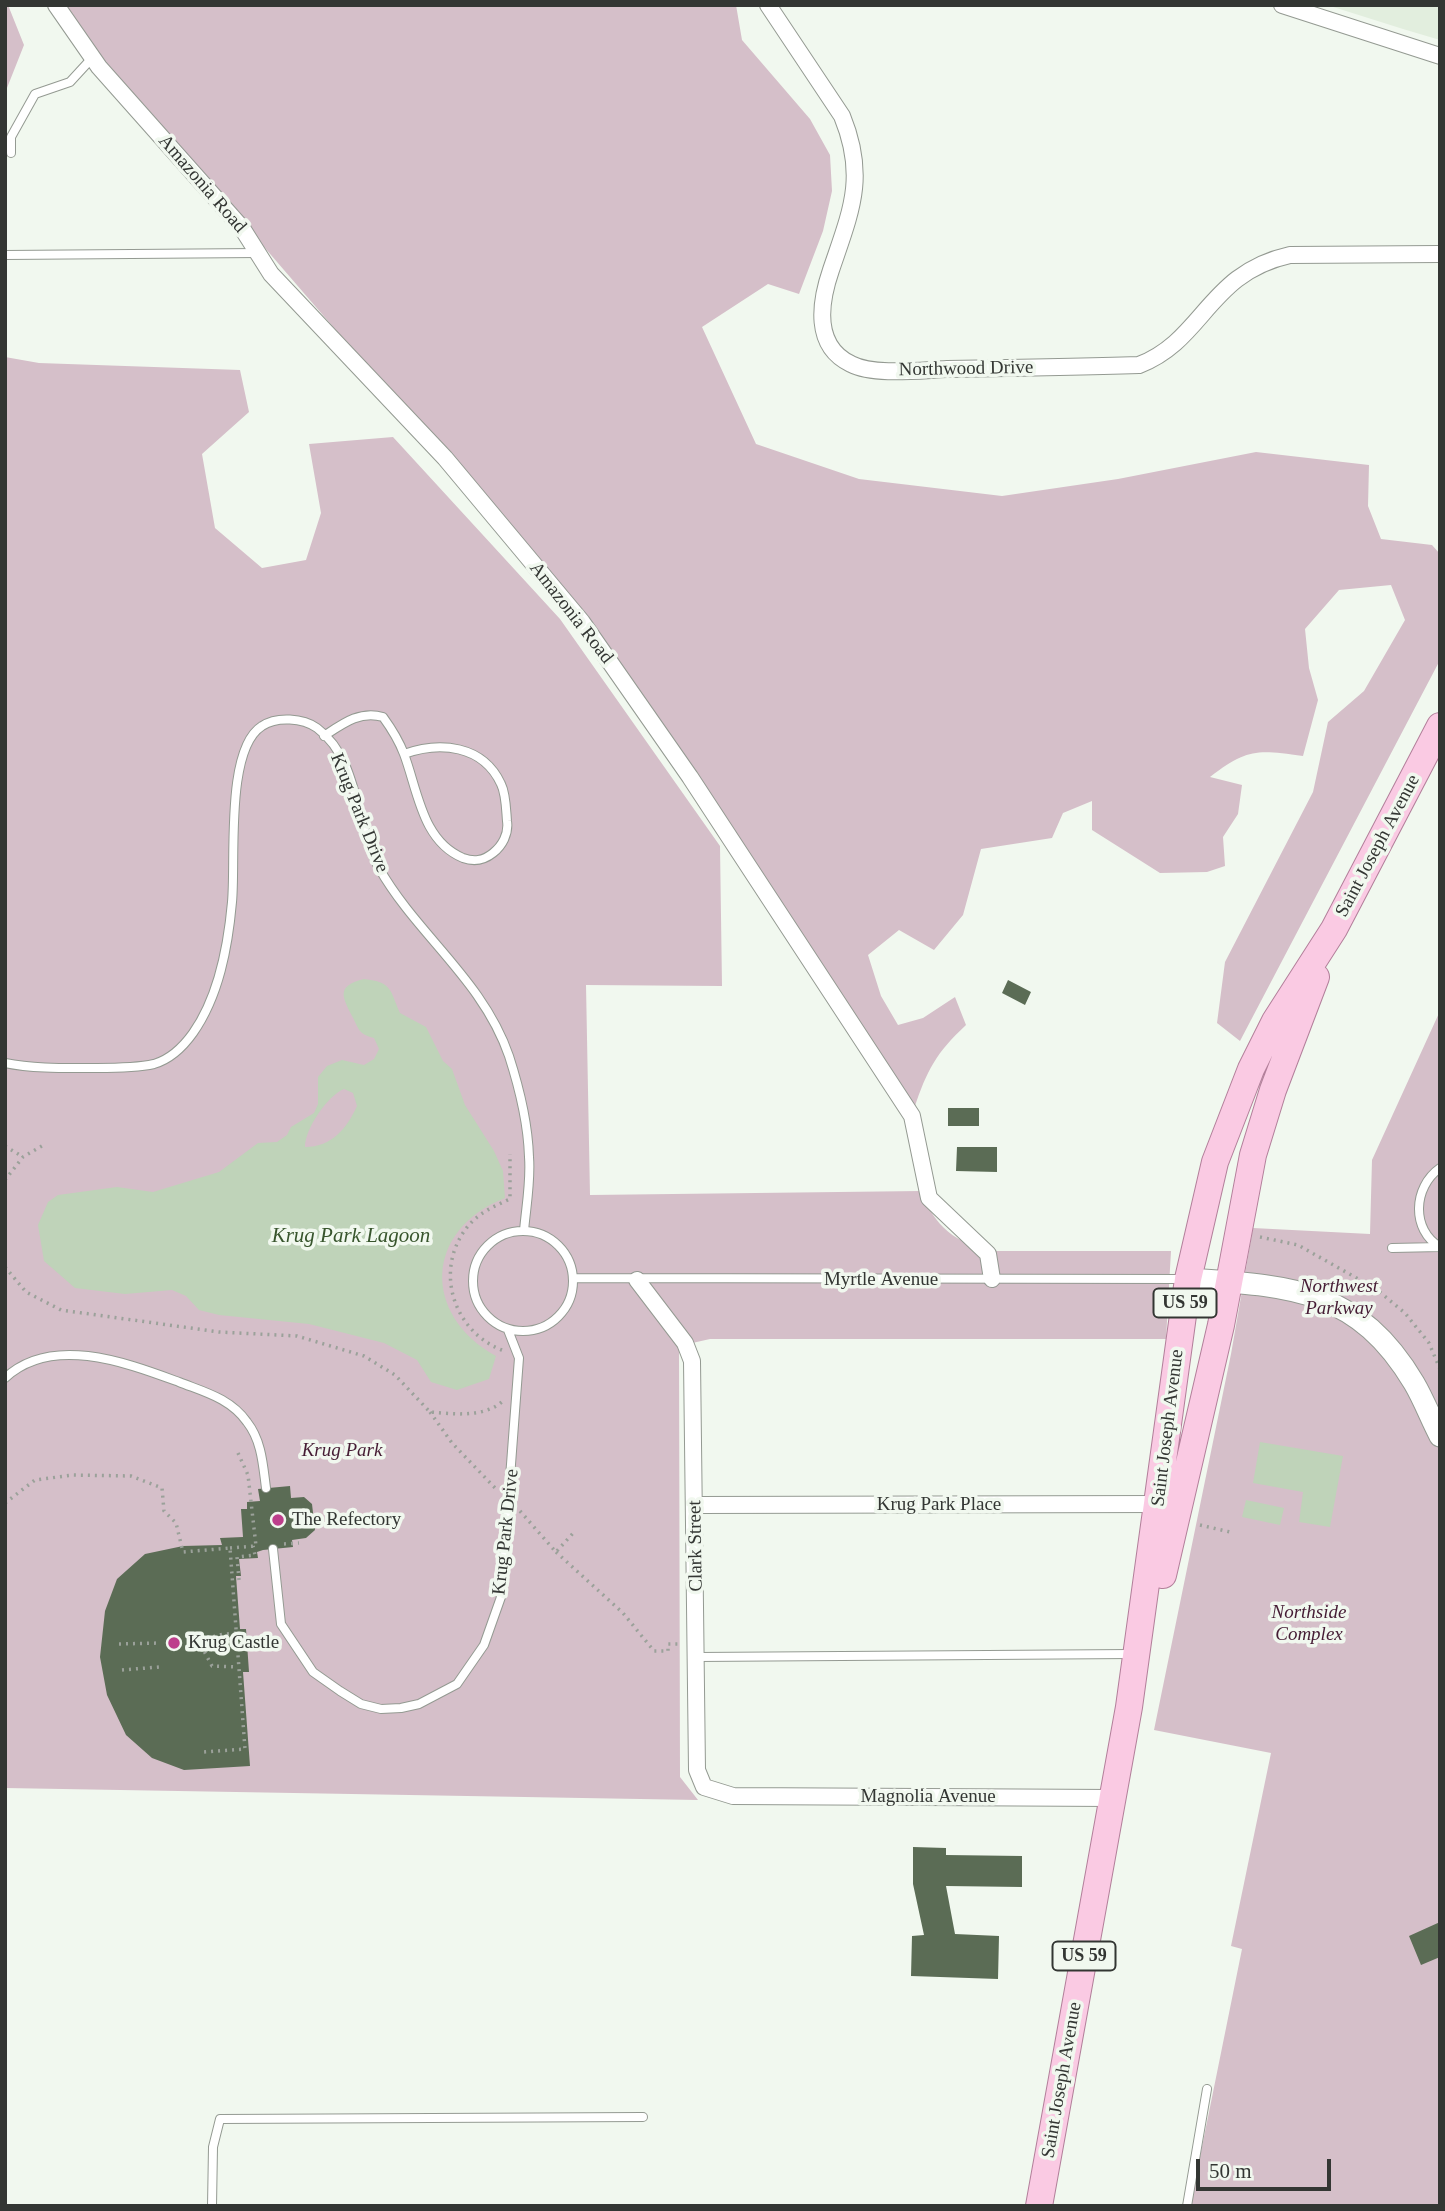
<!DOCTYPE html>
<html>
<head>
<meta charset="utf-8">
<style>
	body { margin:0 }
	#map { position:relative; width:1445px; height:2211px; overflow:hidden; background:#f1f8ef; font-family:"Times New Roman",serif }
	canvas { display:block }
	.frame { position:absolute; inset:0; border:7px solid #333633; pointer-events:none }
	.scale { position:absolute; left:1196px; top:2159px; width:135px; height:32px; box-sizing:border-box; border:4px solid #333633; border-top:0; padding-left:9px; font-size:21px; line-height:24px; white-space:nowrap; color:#333633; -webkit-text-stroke:5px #f1f8ef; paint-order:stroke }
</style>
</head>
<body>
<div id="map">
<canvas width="1445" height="2211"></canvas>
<div class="frame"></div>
<div class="scale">50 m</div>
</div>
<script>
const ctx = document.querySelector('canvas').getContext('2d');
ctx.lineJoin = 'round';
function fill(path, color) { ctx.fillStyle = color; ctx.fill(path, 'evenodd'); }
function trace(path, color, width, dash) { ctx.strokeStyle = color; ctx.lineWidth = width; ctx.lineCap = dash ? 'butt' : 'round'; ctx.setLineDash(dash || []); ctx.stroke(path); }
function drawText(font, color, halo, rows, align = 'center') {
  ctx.font = font + ' "Times New Roman",serif'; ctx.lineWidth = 7; ctx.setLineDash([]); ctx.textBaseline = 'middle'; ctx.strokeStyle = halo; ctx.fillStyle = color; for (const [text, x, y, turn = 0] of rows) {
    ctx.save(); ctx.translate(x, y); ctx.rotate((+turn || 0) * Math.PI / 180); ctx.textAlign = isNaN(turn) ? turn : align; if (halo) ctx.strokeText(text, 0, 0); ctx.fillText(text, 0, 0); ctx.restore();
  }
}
const built = new Path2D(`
	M1327 5H1440V40L1403 29Z`);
const green = new Path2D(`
	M5 5H8L24 45 5 93Z
	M59 5H736L742 40 810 119 830 155 832 191 823 231 799 294 768 284 702 327 756 444 859 479 1002 496 1118 479 1256 452 1369 465 1368 506 1381 539 1432 545 1440 554V660L1240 1041 1217 1023 1225 962 1313 792 1328 722 1364 691 1405 620 1391 585 1339 590 1305 629 1309 668 1318 700 1303 756C1257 750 1248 748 1210 777L1242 785 1238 814 1223 837 1225 866 1207 872 1160 873 1092 830V801L1063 813 1052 838 981 849 963 915 934 950 899 930 868 955 881 996 898 1025 923 1018 955 997 966 1025C936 1053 927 1070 914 1109L580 613 227 204 115 78Z
	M5 357 39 363 240 370 249 412 202 454 215 528 262 568 306 560 321 513 309 444 393 437 560 619 720 846 722 986 586 985 590 1195 921 1191C935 1227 955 1243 993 1251H1171L1166 1339H710L679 1346 680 1777 698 1800 5 1788Z
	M1440 1011V2206H1190L1242 1949 1231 1946 1271 1753 1154 1730 1231 1354 1253 1228 1370 1234 1372 1160Z`);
const water = new Path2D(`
	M364 979C393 982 390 991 400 1013L426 1027 443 1061 452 1069 465 1105 494 1151 503 1171 505 1198C424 1230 422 1315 496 1356L489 1379 457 1390 431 1382 417 1360 384 1343 309 1324 219 1315 199 1310 186 1296 172 1290 125 1294 75 1288 44 1261 38 1225 48 1202 58 1195 117 1187 153 1192 219 1172 258 1143 277 1142 287 1135 291 1127 314 1113 318 1104V1077L327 1066 342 1060 364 1065 374 1059 379 1049 374 1038C358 1034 359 1029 352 1016 342 996 336 986 364 979ZM344 1089 353 1093 357 1106C347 1128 332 1147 305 1147 305 1129 327 1096 344 1089Z
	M1260 1442 1343 1456 1330 1527 1299 1522 1303 1492 1253 1483Z
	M1246 1500 1284 1508 1280 1525 1242 1517Z`);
const building = new Path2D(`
	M1008 980 1031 992 1025 1005 1002 993Z
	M948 1108H979V1126H948Z
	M957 1147H997V1172L956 1171Z
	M290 1486 291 1498 304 1497 312 1504 315 1530 306 1538 292 1540 293 1547 263 1550 257 1552 258 1558 239 1559 241 1576H236L240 1629H246L249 1672H243L250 1766 184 1770 152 1758 126 1735 107 1695 100 1657 105 1611 117 1579 145 1554 183 1546 222 1545 220 1538 243 1537 241 1509H247V1502L260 1501 258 1489Z
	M913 1847 946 1848V1855L1022 1856V1887L946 1886 955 1934 999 1936 998 1979 911 1976 912 1936 924 1935 913 1884Z
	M1440 1922V1957L1421 1965 1409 1936Z`);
const path = new Path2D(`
	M5 1146 23 1157
	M5 1180 23 1157 42 1146
	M1260 1237 1298 1245 1376 1289 1405 1313 1429 1343 1440 1369
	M5 1267 26 1292 61 1310 219 1332 297 1336 364 1356 395 1375 430 1412C454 1414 484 1418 503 1401
	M502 1350C452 1331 433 1267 469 1225 480 1212 495 1206 510 1199V1154
	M430 1412 452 1443 497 1490
	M238 1453 248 1475 256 1546
	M5 1503 35 1480 73 1475 131 1476 162 1488 164 1511 176 1523 183 1552 230 1548 245 1749 204 1752
	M520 1511 556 1552 575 1531
	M1200 1525 1230 1532
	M284 1544 299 1543
	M230 1548 255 1546
	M556 1552 623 1613 654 1651H668V1644H680
	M239 1580 237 1557 255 1555 253 1546
	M236 1633C221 1635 206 1633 204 1651L212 1666 238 1667
	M119 1644 160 1643
	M122 1670 159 1667`);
const service = new Path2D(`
	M11 153V137L35 94 70 82 93 57
	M5 255 258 253
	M324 736C342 724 360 710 383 717 391 728 399 741 404 754 418 791 422 841 463 858 474 862 483 861 493 853 502 846 509 834 507 821 506 809 506 794 501 784 483 745 440 741 404 754
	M5 1063C34 1069 67 1068 97 1068 115 1068 136 1068 154 1064 171 1059 183 1047 193 1033 219 996 228 947 232 902 236 861 225 749 262 726 277 716 303 718 317 728 360 760 355 825 379 868 417 935 483 980 509 1056 519 1087 528 1123 529 1157 531 1181 526 1207 524 1231
	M1440 1168C1413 1187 1411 1230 1440 1247
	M473 1281a50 50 0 1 1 100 0a50 50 0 1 1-100 0Z
	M1392 1248 1440 1247
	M574 1278 1185 1279
	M5 1378C52 1334 127 1363 179 1382 204 1392 230 1398 247 1422 262 1441 263 1466 266 1488
	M273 1549 281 1624 313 1672 340 1691 361 1704 381 1709 401 1708 419 1704 457 1684 484 1645 501 1597 519 1358 508 1330
	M697 1657 1132 1654
	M212 2206 213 2147 220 2119 643 2117
	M1187 2206 1207 2089`);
const minor = new Path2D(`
	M56 5 99 67 242 228 271 274 445 458 582 622 690 777 912 1116 929 1198 988 1254 992 1279
	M768 5 842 116C867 177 851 211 831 270 820 302 813 346 851 364 874 376 921 370 947 369 1011 368 1075 367 1139 365 1204 340 1208 273 1290 255L1440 254
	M1282 5 1440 56
	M637 1280 685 1343 692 1361 697 1770 704 1787 733 1796 1113 1798
	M696 1505 1163 1504`);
const tertiary = new Path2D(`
	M1188 1279C1288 1286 1357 1287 1414 1383 1424 1400 1431 1419 1440 1436`);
const primary = new Path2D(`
	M1163 1575 1221 1325 1253 1155 1273 1090 1316 977
	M1039 2206 1129 1707 1188 1279 1215 1162 1251 1069 1275 1021 1334 929 1440 726`);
const markers = [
	[278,1520,7,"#bd3e8b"],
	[174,1643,7,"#bd3e8b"]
];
const shields = [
	[1185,1303,63],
	[1084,1956,63]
];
const shieldNames = [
	["US 59",1185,1303],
	["US 59",1084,1956]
];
const streetNames = [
	["Amazonia Road",202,184,49],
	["Northwood Drive",966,369,-1],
	["Amazonia Road",571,613,52],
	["Krug Park Drive",359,813,68],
	["Saint Joseph Avenue",1378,846,-62],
	["Myrtle Avenue",881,1280],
	["Saint Joseph Avenue",1168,1428,-83],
	["Krug Park Place",939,1505],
	["Krug Park Drive",506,1532,-84],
	["Clark Street",696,1546,-91],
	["Magnolia Avenue",928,1797],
	["Saint Joseph Avenue",1062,2080,-80]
];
const parkNames = [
	["Northwest",1339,1287],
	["Parkway",1339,1309],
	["Krug Park",342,1451],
	["Northside",1309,1613],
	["Complex",1309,1635]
];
const poiNames = [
	["The Refectory",292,1520],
	["Krug Castle",188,1643]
];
const waterNames = [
	["Krug Park Lagoon",351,1236]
];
fill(built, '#e2eede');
fill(green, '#d5bfc9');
fill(water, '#bfd3b9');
fill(building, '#5b6c55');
trace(service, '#949a92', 10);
trace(minor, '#949a92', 18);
trace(tertiary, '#949a92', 23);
trace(primary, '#b27f9a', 28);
trace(path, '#9ba19a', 3.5, [2, 5]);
trace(service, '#fff', 8);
trace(minor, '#fff', 16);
trace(tertiary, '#fff', 21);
trace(primary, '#facae3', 26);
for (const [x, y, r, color] of markers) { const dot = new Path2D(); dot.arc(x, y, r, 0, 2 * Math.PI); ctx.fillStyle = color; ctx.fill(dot); trace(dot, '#f1f8ef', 2.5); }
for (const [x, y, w] of shields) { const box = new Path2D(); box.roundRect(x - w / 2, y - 14.5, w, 29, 5); ctx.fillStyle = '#f1f8ef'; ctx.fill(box); trace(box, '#333633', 2); }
drawText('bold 18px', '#333633', null, shieldNames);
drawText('19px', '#333633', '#f1f8ef', streetNames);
drawText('italic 19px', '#451c34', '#f1f8ef', parkNames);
drawText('19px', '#333633', '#f1f8ef', poiNames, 'left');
drawText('italic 21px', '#38552d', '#f1f8ef', waterNames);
</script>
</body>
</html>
